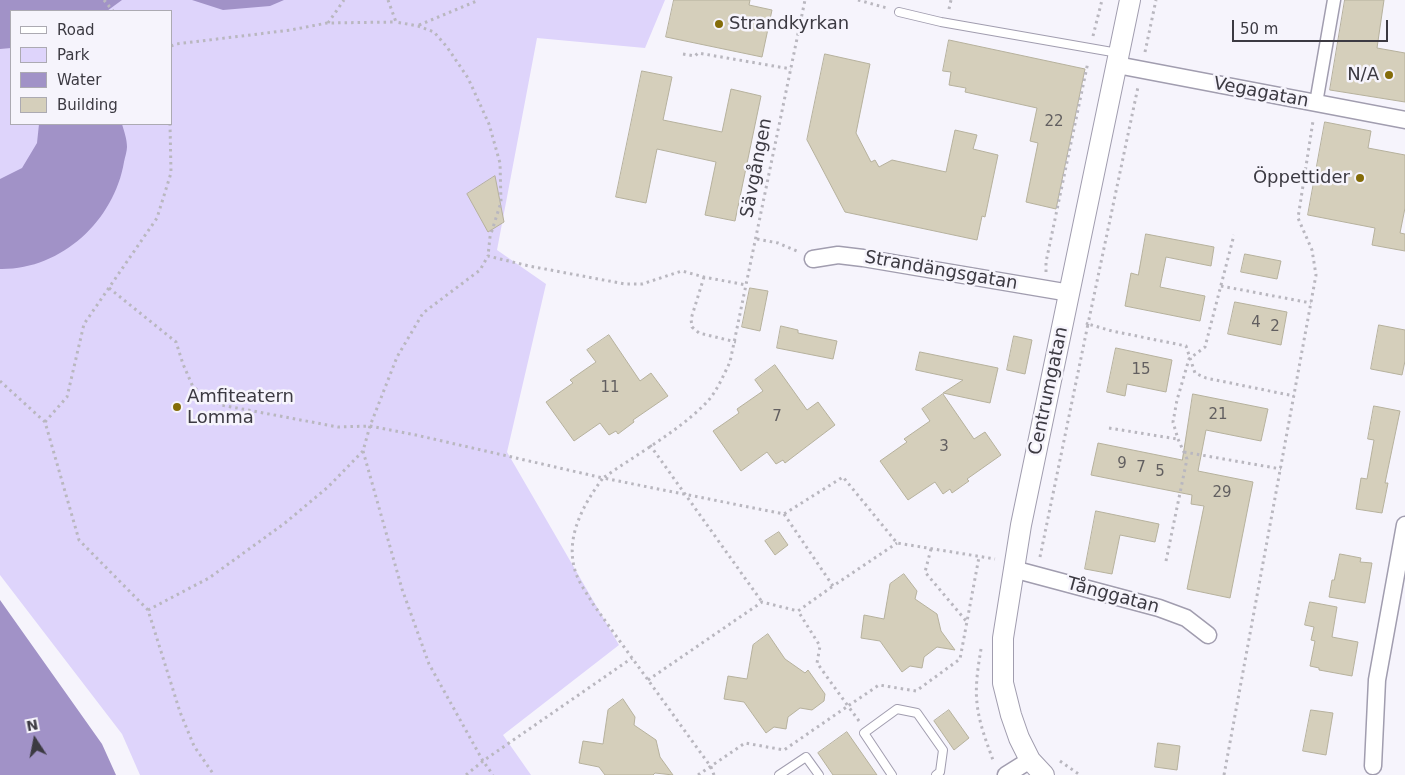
<!DOCTYPE html>
<html>
<head>
<meta charset="utf-8">
<style>
	body { margin:0 }
	#map { position:relative; width:1405px; height:775px; overflow:hidden; background:#f6f4fc; font-family:"DejaVu Sans",sans-serif }
	canvas { display:block }
	.legend { position:absolute; left:10px; top:10px; width:162px; height:115px; box-sizing:border-box; background:#f6f4fc; border:1px solid #acaab2; margin:0; padding:6px 9px; list-style:none; font-size:15px; color:#3c3a42 }
	.legend li { display:flex; align-items:center; gap:10px; height:25px }
	.legend b { width:25px; border:1px solid #acaab2 }
	.north { position:absolute; left:10px; top:715px; width:50px; height:50px; -webkit-text-stroke:4px #f6f4fc; paint-order:stroke; rotate:349deg; font-size:14px; font-weight:700; line-height:20px; text-align:center; color:#3c3a42 }
	.north::after { content:''; display:block; margin:auto; width:18px; height:22px; background:#3c3a42; clip-path:polygon(50% 0,100% 100%,50% 72%,0 100%) }
	.scale { position:absolute; left:1232px; top:20px; width:156px; height:22px; box-sizing:border-box; border:2px solid #3c3a42; border-top:0; padding-left:6px; font-size:15px; line-height:18px; white-space:nowrap; color:#3c3a42; -webkit-text-stroke:4px #f6f4fc; paint-order:stroke }
</style>
</head>
<body>
<div id="map">
<canvas width="1405" height="775"></canvas>
<ul class="legend">
<li><b style="height:6px;background:#fff"></b>Road</li>
<li><b style="height:14px;background:#ded4fb"></b>Park</li>
<li><b style="height:14px;background:#a192c7"></b>Water</li>
<li><b style="height:14px;background:#d5cfbb"></b>Building</li>
</ul>
<div class="north">N</div>
<div class="scale">50 m</div>
</div>
<script>
const ctx = document.querySelector('canvas').getContext('2d');
ctx.lineJoin = 'round';
function fill(path, color) { ctx.fillStyle = color; ctx.fill(path, 'evenodd'); }
function trace(path, color, width, dash) { ctx.strokeStyle = color; ctx.lineWidth = width; ctx.lineCap = dash ? 'butt' : 'round'; ctx.setLineDash(dash || []); ctx.stroke(path); }
function drawText(font, color, halo, rows, align = 'center') {
  ctx.font = font + ' "DejaVu Sans",sans-serif'; ctx.lineWidth = 5; ctx.setLineDash([]); ctx.textBaseline = 'middle'; ctx.strokeStyle = halo; ctx.fillStyle = color; for (const [text, x, y, turn = 0] of rows) {
    ctx.save(); ctx.translate(x, y); ctx.rotate((+turn || 0) * Math.PI / 180); ctx.textAlign = isNaN(turn) ? turn : align; if (halo) ctx.strokeText(text, 0, 0); ctx.fillText(text, 0, 0); ctx.restore();
  }
}
const green = new Path2D(`
	M0 0H665L645 48 537 38 497 250 546 284 507 452 619 645 503 735 531 775H140L122 734 0 575ZM11 11H171V124H11Z`);
const water = new Path2D(`
	M0 0H122L107 11H11V48L0 49Z
	M192 0H284L270 6 223 10Z
	M39 124H122C124 131 127 139 127 147 127 151 125 157 124 162 114 221 61 270 0 269V179L22 168 37 143Z
	M0 600 102 744 116 775H0Z`);
const building = new Path2D(`
	M674 0H750L749 5 772 10 762 57 666 37Z
	M1345 0H1384L1377 48 1405 53V102L1330 90Z
	M949 40 1085 69 1056 209 1026 202 1038 143 1030 141 1037 108 965 92 966 88 949 85 951 72 943 71Z
	M825 54 870 64 856 133 871 162 875 160 879 167 892 160 946 172 955 130 977 135 973 149 998 155 985 217 982 216 977 240 845 212 807 140Z
	M642 71 672 77 663 120 722 132 731 89 761 96 735 221 705 215 716 162 657 149 646 203 616 197Z
	M1325 122 1371 131 1368 148 1405 155V208L1400 233 1405 234V251L1372 245 1375 228 1308 215Z
	M495 176 504 222 488 232 467 194Z
	M1146 234 1214 247 1211 266 1166 257 1160 287 1205 296 1200 321 1125 306 1131 273 1138 275Z
	M1245 254 1281 261 1277 279 1241 272Z
	M750 288 768 291 760 331 742 327Z
	M1235 302 1287 312 1281 345 1228 334Z
	M1379 325 1405 330V361L1402 375 1371 369Z
	M781 326 798 330V333L837 341 833 359 777 348Z
	M609 335 640 381 651 373 668 396 633 420 634 422 618 434 616 431 609 435 600 423 574 441 546 402 573 383 570 380 596 362 587 350Z
	M1014 336 1032 340 1025 374 1007 370Z
	M1116 348 1172 360 1166 392 1127 384 1125 396 1107 392Z
	M920 352 998 368 990 403 943 393 963 380 916 370Z
	M775 365 807 410 818 402 835 425 785 463 783 460 776 464 767 452 741 471 713 431 739 413 737 409 763 391 755 380Z
	M943 394 974 439 985 432 1001 455 967 479 969 481 952 493 950 489 943 494 935 482 908 500 880 461 907 442 904 439 930 421 922 409Z
	M1193 394 1268 409 1261 441 1206 430 1198 471 1253 482 1230 598 1187 589 1204 506 1191 504 1192 495 1091 475 1098 443 1182 460Z
	M1374 406 1400 411 1385 483H1388L1382 513 1356 509 1361 478 1367 479 1374 440 1368 439Z
	M1096 511 1159 524 1155 542 1120 535 1112 574 1085 569Z
	M779 532 788 545 775 555 765 541Z
	M1340 554 1361 558 1360 562 1372 563 1365 603 1329 597 1332 580H1334Z
	M904 574 917 591 915 599 937 614 941 631 955 650 937 647 924 657 922 668 910 666 902 672 880 641 861 638 864 615 884 619 890 584Z
	M1310 602 1337 607 1332 637 1358 642 1352 676 1319 670V668L1310 666 1315 641 1311 640 1314 627 1305 625Z
	M768 634 785 659 805 673 808 670 825 694 824 701 812 710 800 708 788 717 786 729 774 727 766 733 744 702 724 699 728 676 747 679 753 645Z
	M623 699 635 717 634 725 656 740 660 757 673 775 655 773 653 775H605L599 767 579 763 583 741 603 744 608 710Z
	M949 710 969 738 954 750 934 721Z
	M1311 710 1333 713 1326 755 1303 751Z
	M847 732 877 775H833L818 753Z
	M1158 743 1180 746 1177 770 1155 767Z`);
const path = new Path2D(`
	M104 0 113 11
	M388 0 396 22 418 26 434 32 447 47 468 78 489 124 500 163 501 202 490 237 488 256
	M858 0 887 8
	M949 9 951 0
	M328 23 344 0
	M419 25 479 0
	M1093 36 1102 0
	M171 46 176 44 291 30 327 23 396 22
	M1145 52 1156 0
	M683 54 695 56 698 53 791 69
	M757 239 778 243 797 251
	M1046 272V262L1088 62
	M704 277 691 319 692 327 699 333 736 342
	M1221 286 1311 303
	M109 288 176 342 183 364 193 387 221 405 338 427 370 426 416 435 603 478C634 456 677 432 704 405 716 394 723 376 730 362L805 0
	M1086 323 1088 324 1138 87
	M0 381 45 422 79 540 148 610 180 712 194 746 214 775
	M45 422 67 397 84 324 157 218 171 173 170 124
	M1109 428 1177 439
	M650 445 762 602
	M363 451 402 589 429 664 483 761 493 775
	M1184 452 1281 469
	M784 514 833 586 897 543
	M931 549 925 572 967 622
	M1040 557 1088 324 1112 331 1186 346 1195 373 1206 378 1294 396
	M1166 561 1187 459 1178 439 1173 422 1177 400 1189 359 1205 347 1234 235
	M148 610 209 578 285 523 328 487 363 451 370 426 397 357 423 313 480 270 488 256 529 266 625 284H642L682 271 704 277 746 285
	M981 649C978 667 975 686 977 703 979 724 987 743 994 763
	M648 680 762 602 798 611 833 586
	M859 721 848 706 879 685 916 691 960 659 979 557
	M1060 761 1080 775
	M466 775 483 761 632 658
	M698 775 745 743 784 750 848 706 817 663 820 646 798 611
	M714 775 711 767 593 604C588 595 581 586 577 576 563 541 582 506 603 478L784 514 843 477 897 543 995 559
	M1224 775 1316 275 1312 250 1298 218 1313 121`);
const service = new Path2D(`
	M899 12 941 22 1118 53
	M779 775 806 757 819 775
	M892 775 864 733 897 709 917 713 943 750 940 772 936 775`);
const pedestrian = new Path2D(`
	M1316 103 1334 0`);
const minor = new Path2D(`
	M1117 65 1405 120
	M813 259 838 255 863 258 1070 293
	M1013 569 1159 608 1186 618 1208 635
	M1373 766 1377 680 1405 525
	M1006 775 1030 760`);
const tertiary = new Path2D(`
	M1044 775 1030 760 1019 738 1011 715 1003 683V638L1021 525 1130 0`);
const markers = [
	[719,24,5,"#846c08"],
	[1389,75,5,"#846c08"],
	[1360,178,5,"#846c08"],
	[177,407,5,"#846c08"]
];
const numberNames = [
	["22",1054,122],
	["4",1256,323],
	["2",1275,327],
	["15",1141,370],
	["11",610,388],
	["21",1218,415],
	["7",777,417],
	["3",944,447],
	["9",1122,464],
	["7",1141,468],
	["5",1160,472],
	["29",1222,493]
];
const poiNames = [
	["Strandkyrkan",729,24],
	["N/A",1379,75,"right"],
	["Öppettider",1350,178,"right"],
	["Amfiteatern",187,397],
	["Lomma",187,418]
];
const streetNames = [
	["Vegagatan",1261,93,11],
	["Sävgången",757,168,-79],
	["Strandängsgatan",941,271,10],
	["Centrumgatan",1049,391,-78],
	["Tånggatan",1113,596,15]
];
fill(green, '#ded4fb');
fill(water, '#a192c7');
fill(building, '#d5cfbb');
trace(building, '#b6b19d', 1);
trace(service, '#a19daf', 10);
trace(pedestrian, '#a19daf', 15);
trace(minor, '#a19daf', 19);
trace(tertiary, '#a19daf', 22);
trace(path, '#b9b7bf', 3, [2.5, 4]);
trace(service, '#fff', 8);
trace(pedestrian, '#fff', 12);
trace(minor, '#fff', 16);
trace(tertiary, '#fff', 20);
for (const [x, y, r, color] of markers) { const dot = new Path2D(); dot.arc(x, y, r, 0, 2 * Math.PI); ctx.fillStyle = color; ctx.fill(dot); trace(dot, '#f6f4fc', 2); }
drawText('15px', '#625f60', null, numberNames);
drawText('18px', '#3c3a42', '#f6f4fc', poiNames, 'left');
drawText('18px', '#3c3a42', '#f6f4fc', streetNames);
</script>
</body>
</html>
